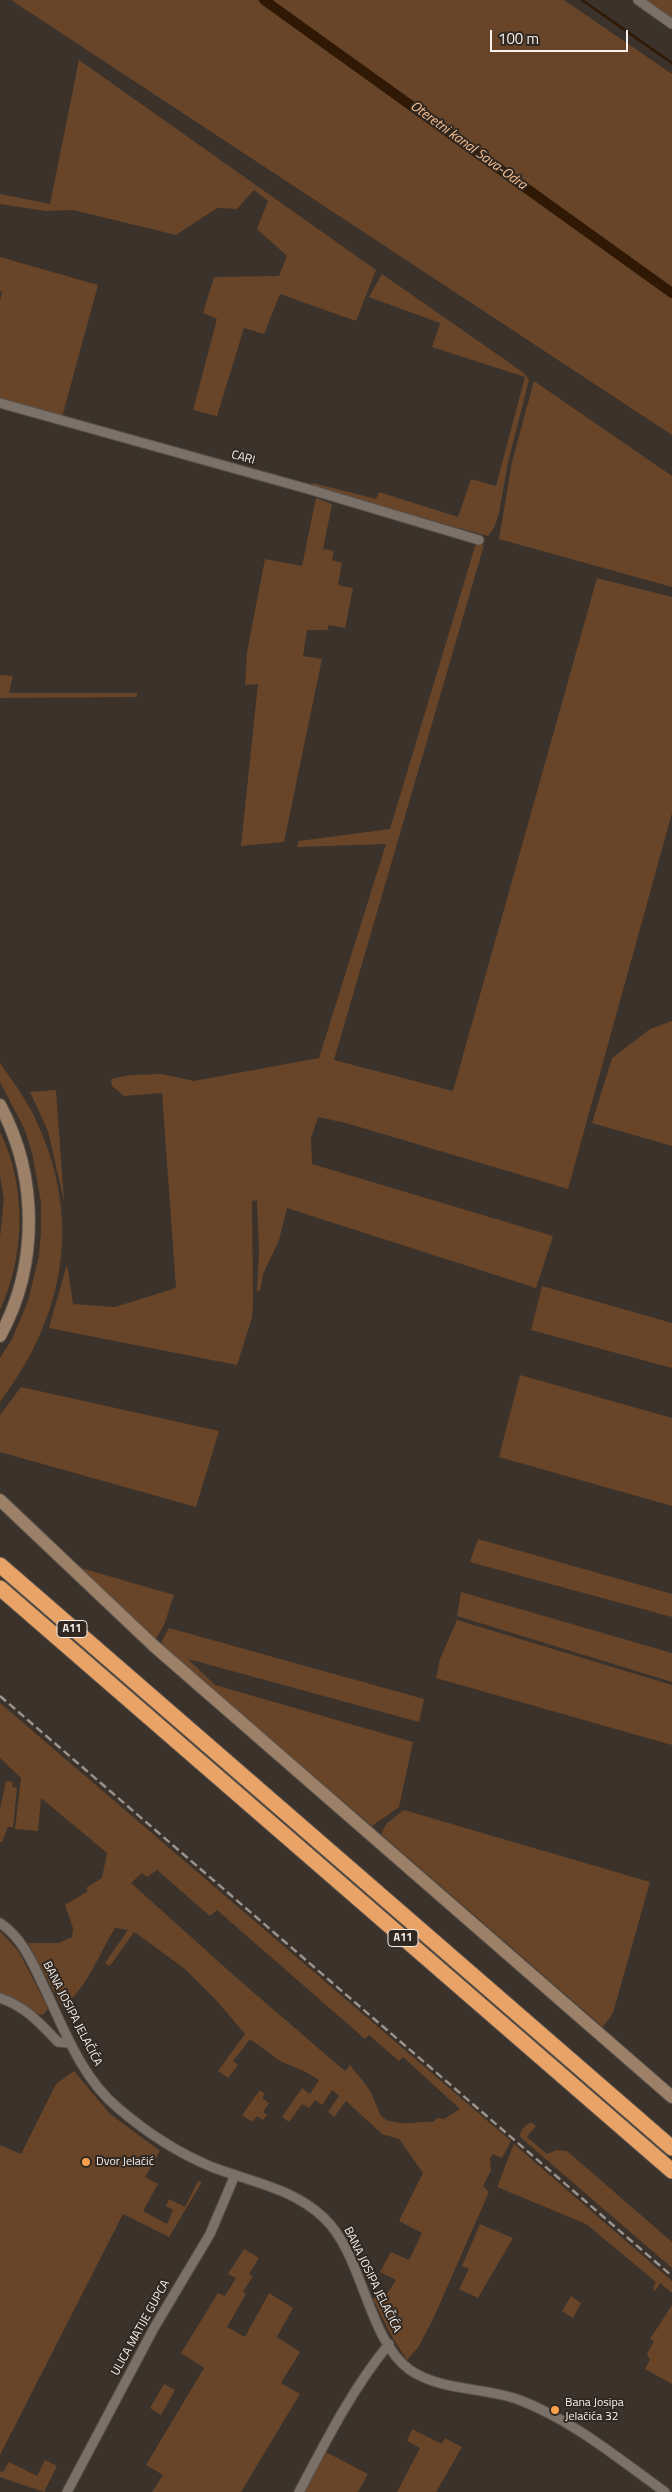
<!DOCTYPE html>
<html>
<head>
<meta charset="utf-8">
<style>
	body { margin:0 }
	#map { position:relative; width:672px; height:2492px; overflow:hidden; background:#3b322b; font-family:"Titillium Web",sans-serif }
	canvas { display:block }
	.scale { position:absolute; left:490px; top:30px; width:138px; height:22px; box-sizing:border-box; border:2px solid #f7f0ec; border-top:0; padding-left:6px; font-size:15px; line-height:18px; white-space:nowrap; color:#f7f0ec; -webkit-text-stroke:4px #312821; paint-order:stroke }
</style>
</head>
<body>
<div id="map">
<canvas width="672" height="2492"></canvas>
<div class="scale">100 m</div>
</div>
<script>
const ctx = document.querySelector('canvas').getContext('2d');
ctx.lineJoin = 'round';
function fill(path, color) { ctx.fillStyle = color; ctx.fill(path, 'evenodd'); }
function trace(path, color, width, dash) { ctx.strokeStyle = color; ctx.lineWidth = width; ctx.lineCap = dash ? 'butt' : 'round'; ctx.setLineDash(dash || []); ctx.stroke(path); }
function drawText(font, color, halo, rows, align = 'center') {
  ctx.font = font + ' "Titillium Web",sans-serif'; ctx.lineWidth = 4; ctx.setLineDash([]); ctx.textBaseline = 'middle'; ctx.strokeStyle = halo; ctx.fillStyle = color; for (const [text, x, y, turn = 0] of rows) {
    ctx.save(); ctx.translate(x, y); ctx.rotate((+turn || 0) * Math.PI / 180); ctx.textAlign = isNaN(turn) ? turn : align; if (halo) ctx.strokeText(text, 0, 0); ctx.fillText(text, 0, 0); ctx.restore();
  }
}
const green = new Path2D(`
	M11 0H564L672 74V435Z
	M644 0H672V20Z
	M79 60 376 270 356 321 280 294 264 334 244 328 217 416 193 410 217 319 203 313 214 277 279 276 287 256 257 229 268 201 254 190 237 209 217 208 176 235 73 210 46 211 0 204V194L50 204Z
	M0 257 98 285 62 417 0 400V301L2 292 0 291Z
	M382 274 524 373 529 380 508 462 499 513 494 528 488 536 312 487 313 483 376 499 379 492 458 517 471 479 496 486 525 377 432 347 440 323 369 297Z
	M534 381 672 476V587L499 539 512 462Z
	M316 498 332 504 323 549 334 551 332 560 342 563 338 585 353 588 345 628 329 625 327 630H307L303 656 322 659 284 842 241 846 258 684 245 685 247 652 265 559 302 566Z
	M476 543 484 545 334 1060 453 1091 597 578 672 597V813L568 1189 346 1123 318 1117 311 1138 312 1164 553 1236 536 1288 287 1208 279 1240 263 1274 260 1291H257L259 1250 257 1200 252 1201 253 1304 252 1318 237 1365 49 1328 67 1264 73 1304 115 1307 176 1288 162 1093 124 1096 112 1086 111 1079 130 1075 162 1074 194 1081 319 1058 386 844 297 847 299 841 390 829Z
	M0 675 13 676 9 693H138L136 697 0 698Z
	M672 1021V1146L592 1123 612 1058 650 1029Z
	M0 1063C11 1079 24 1096 33 1114 83 1215 67 1313 0 1402V1358L12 1339 28 1301 39 1256 41 1231V1202L32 1153 25 1130 0 1082Z
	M56 1090 64 1201 48 1131 30 1092Z
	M0 1132C27 1186 25 1256 0 1310V1238L4 1199 0 1176Z
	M542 1286 672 1323V1368L531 1330Z
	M520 1375 672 1418V1506L499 1457Z
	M21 1387 219 1431 196 1507 0 1452V1415Z
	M478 1539 672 1594V1617L470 1562Z
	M81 1568 174 1595 164 1625 155 1640Z
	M461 1592 672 1653V1682L457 1616Z
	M457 1620 672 1685V1745L436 1678 440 1659Z
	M169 1628 424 1699 419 1722 188 1659 215 1685 413 1742 399 1807 372 1826 160 1645Z
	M0 1703 511 2141 502 2158 493 2154 490 2158 491 2171 483 2186 489 2192 433 2319 419 2346 407 2360 391 2335 373 2299 380 2294 385 2297 396 2280 380 2272 391 2252 409 2260 422 2233 399 2221 423 2173 399 2139 382 2134 346 2101 334 2117 328 2112 339 2096 332 2090 322 2105 315 2100 309 2108 302 2104 289 2122 282 2117 302 2088 310 2094 319 2080 306 2072 280 2061 250 2039 233 2061 238 2065 228 2078 218 2071 245 2034 216 2000 185 1969 136 1933 134 1932 110 1966 105 1963 128 1930 115 1928C99 1954 87 1989 62 2007L28 1943H59L72 1937 73 1928 65 1905 88 1891 86 1888 102 1878 107 1853 41 1798 38 1831 15 1829 21 1778 0 1758ZM157 1870 210 1916 217 1910 365 2039 369 2035 399 2061 403 2057 460 2109 444 2119 437 2118 433 2122C422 2121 412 2124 402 2123 377 2121 381 2114 373 2097 368 2085 357 2075 350 2065L345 2071 239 1980 131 1883 142 1873 147 1877Z
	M6 1781 13 1782 12 1787 17 1788 13 1827H8L2 1842H0V1809Z
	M404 1810 650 1882 613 2013 603 2027 381 1834 386 1824Z
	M0 1931 19 1952 46 2004 48 2009 43 2015C37 2016 12 1997 0 1994Z
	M74 2071 110 2114 160 2151 145 2177 158 2184 143 2211 167 2224 173 2210 166 2206 169 2199 185 2207 198 2181 202 2182 169 2237 123 2214 0 2455V2145L21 2154 56 2084Z
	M260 2090 265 2094 262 2098 269 2103 263 2112 267 2115 263 2120 257 2116 252 2122 242 2115Z
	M531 2122 536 2126 527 2137 547 2154 557 2150 567 2151 672 2242V2268L519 2136 523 2128Z
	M514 2144 672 2281V2293L660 2283 655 2291 653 2288 656 2282 586 2224 497 2187Z
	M480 2224 513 2238 478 2298 459 2289 469 2269 462 2266Z
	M244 2249 259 2258 249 2274 253 2276 243 2292 246 2294 227 2327 245 2337 269 2293 293 2308 277 2337 300 2352 281 2383 300 2394 241 2492H152L163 2475 146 2465 204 2368 181 2353 218 2293 225 2296 236 2278 228 2274Z
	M571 2296 581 2303 573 2318 562 2311Z
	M672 2305V2384L645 2369 650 2360 647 2354 654 2341 650 2339Z
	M164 2384 175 2390 161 2415 150 2408Z
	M412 2429 442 2444 445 2438 462 2447 436 2492H397L420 2448 407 2441Z
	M324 2451 368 2474 358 2492H303Z
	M45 2460 57 2466 44 2492 0 2477V2471L3 2472 9 2462 37 2476Z`);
const stream = new Path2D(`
	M582 0 672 63`);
const canal = new Path2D(`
	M264 0 672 293`);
const street = new Path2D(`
	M638 0 672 24
	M0 403 308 489 479 540
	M0 1923C22 1937 33 1964 44 1987 64 2029 81 2077 118 2108 146 2132 178 2153 212 2167 251 2182 293 2188 324 2218 364 2256 367 2339 410 2370 441 2391 482 2387 517 2399 571 2419 619 2459 665 2492
	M0 1998C26 2007 40 2023 58 2042L70 2043
	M67 2492 154 2328 210 2234 235 2175
	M299 2492C326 2441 352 2389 389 2344`);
const secondary = new Path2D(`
	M0 1105C38 1176 39 1265 0 1336
	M0 1500 154 1646 672 2097`);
const highway = new Path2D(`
	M0 1565 672 2148
	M0 1588 672 2171`);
const rail = new Path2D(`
	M0 1696 672 2276`);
const markers = [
	[86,2162,5,"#f9a04d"],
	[555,2410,5,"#f9a04d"]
];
const shields = [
	[72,1629,30],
	[403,1938,30]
];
const shieldNames = [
	["A11",72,1629],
	["A11",403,1938]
];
const streetNames = [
	["CARI",243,458,15],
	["BANA JOSIPA JELAČIĆA",72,2014,63],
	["BANA JOSIPA JELAČIĆA",372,2280,64],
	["ULICA MATIJE GUPCA",141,2328,-61]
];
const poiNames = [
	["Dvor Jelačić",96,2162],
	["Bana Josipa",565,2403],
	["Jelačića 32",565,2417]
];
const waterNames = [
	["Oteretni kanal Sava-Odra",468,146,36]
];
fill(green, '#684528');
trace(stream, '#2f1804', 2.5);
trace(canal, '#2f1804', 10);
trace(street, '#59524b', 11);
trace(secondary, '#59524b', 14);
trace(highway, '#59524b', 17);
trace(street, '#7c7169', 9);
trace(secondary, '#9d8068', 12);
trace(highway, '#eaa366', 15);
trace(rail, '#9a928c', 2.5, [8, 4]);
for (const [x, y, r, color] of markers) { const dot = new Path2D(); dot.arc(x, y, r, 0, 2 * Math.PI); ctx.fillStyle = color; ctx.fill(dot); trace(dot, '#312821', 2); }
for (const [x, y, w] of shields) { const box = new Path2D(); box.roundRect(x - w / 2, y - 8.5, w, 17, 4); ctx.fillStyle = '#312821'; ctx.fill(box); trace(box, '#f7f0ec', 1); }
drawText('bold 11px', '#f7f0ec', null, shieldNames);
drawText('12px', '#f7f0ec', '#312821', streetNames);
drawText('12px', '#f7f0ec', '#312821', poiNames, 'left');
drawText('italic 14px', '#f7bf91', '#312821', waterNames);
</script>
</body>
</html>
